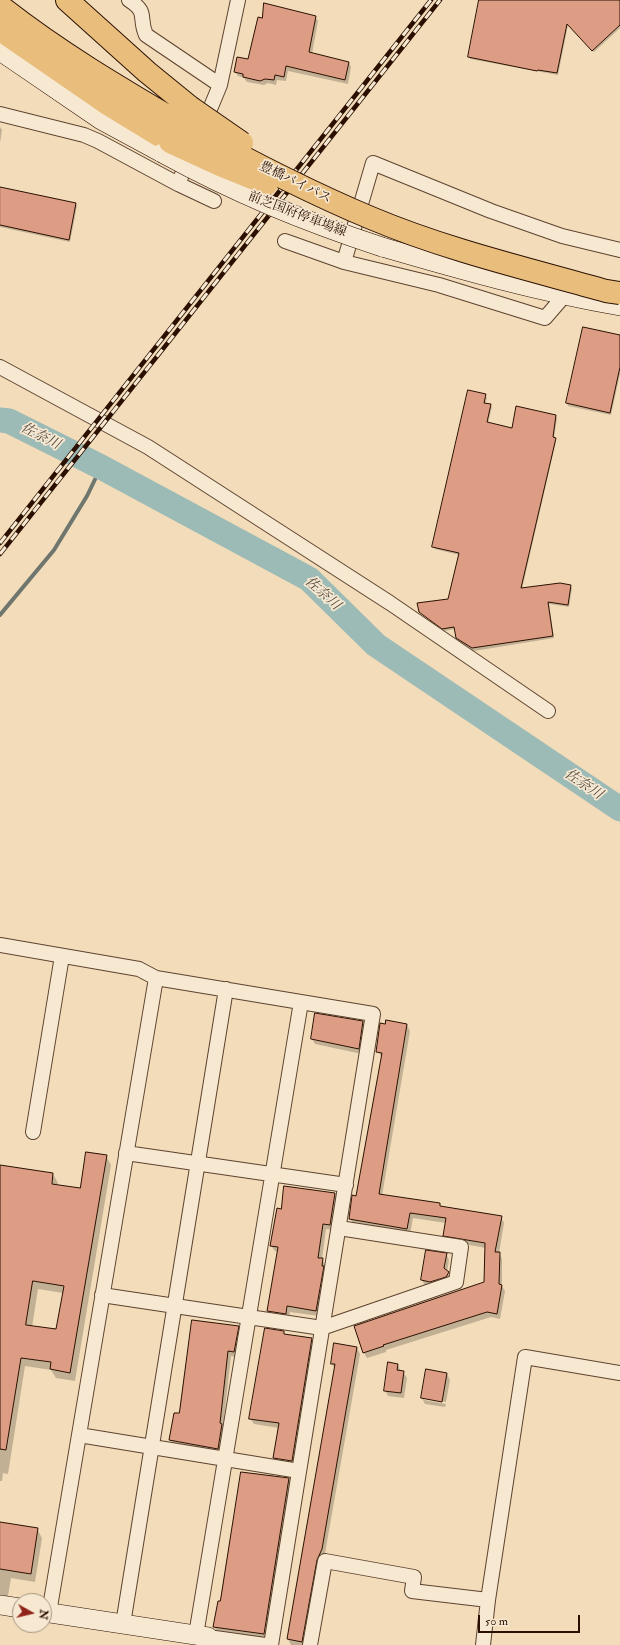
<!DOCTYPE html>
<html>
<head>
<meta charset="utf-8">
<style>
	body { margin:0 }
	#map { position:relative; width:620px; height:1645px; overflow:hidden; background:#f2dcba; font-family:"IM FELL Double Pica",serif }
	canvas { display:block }
	.north { position:absolute; left:12px; top:1593px; width:40px; height:40px; box-sizing:border-box; background:#f7e8d2; border:1px solid #a5927e; border-radius:50%; rotate:98deg; font-size:11px; font-weight:700; line-height:16px; text-align:center; color:#2b1001 }
	.north::after { content:''; display:block; margin:auto; width:14px; height:18px; background:#8f2418; clip-path:polygon(50% 0,100% 100%,50% 72%,0 100%) }
	.scale { position:absolute; left:478px; top:1615px; width:102px; height:18px; box-sizing:border-box; border:2px solid #2b1001; border-top:0; padding-left:5px; font-size:12px; line-height:14px; white-space:nowrap; color:#2b1001; -webkit-text-stroke:3px #f7e8d2; paint-order:stroke }
</style>
</head>
<body>
<div id="map">
<canvas width="620" height="1645"></canvas>
<div class="north">N</div>
<div class="scale">50 m</div>
</div>
<script>
const ctx = document.querySelector('canvas').getContext('2d');
ctx.lineJoin = 'round';
function fill(path, color) { ctx.fillStyle = color; ctx.fill(path, 'evenodd'); }
function trace(path, color, width, dash) { ctx.strokeStyle = color; ctx.lineWidth = width; ctx.lineCap = dash ? 'butt' : 'round'; ctx.setLineDash(dash || []); ctx.stroke(path); }
function drawText(font, color, halo, rows, align = 'center') {
  ctx.font = font + ' "IM FELL Double Pica","Noto Serif JP",serif'; ctx.lineWidth = 3.5; ctx.setLineDash([]); ctx.textBaseline = 'middle'; ctx.strokeStyle = halo; ctx.fillStyle = color; for (const [text, x, y, turn = 0] of rows) {
    ctx.save(); ctx.translate(x, y); ctx.rotate((+turn || 0) * Math.PI / 180); ctx.textAlign = isNaN(turn) ? turn : align; if (halo) ctx.strokeText(text, 0, 0); ctx.fillText(text, 0, 0); ctx.restore();
  }
}
const shadow = new Path2D(`
	M480 0H620V28L594 52 568 25 558 75 470 59 469 57Z
	M315 17 318 21 312 54 349 63 351 67 348 84 288 71 286 81 277 80 276 85 268 83 264 85 247 82 244 78 238 76 235 72 249 61Z
	M0 127 2 130 0 143Z
	M0 188 76 204 77 206 70 242 0 227Z
	M620 336V374L611 415 568 406 567 403Z
	M485 395 487 398 485 404 490 405 492 407 488 423 513 429 555 416 557 418 554 438 556 441 522 589 570 586 572 588 569 607 549 604 554 638 474 651 458 640 455 629 444 631 420 612 449 600 459 555 435 549 433 547Z
	M363 1022 366 1028 362 1054 315 1044 312 1039Z
	M407 1025 410 1031 382 1196 439 1204 441 1207 501 1217 504 1223 499 1253 502 1259V1286L505 1291 500 1319 491 1317 386 1350V1352L367 1358 364 1353 485 1283 486 1248 447 1241 444 1235 446 1223 413 1218 410 1234 353 1224 350 1218 357 1197 382 1057 377 1051Z
	M106 1156 111 1165 75 1381 56 1378 51 1370 25 1366 8 1474 3 1473 2 1481H0V1166L53 1174 58 1183 57 1186 81 1189ZM38 1289 63 1293 57 1330 32 1327Z
	M335 1194 338 1199 333 1230 326 1229 322 1259 325 1265 319 1316 290 1312 289 1319 272 1317 268 1311 278 1252 275 1251 271 1246 282 1210Z
	M446 1254 449 1260 447 1272 451 1278 425 1286 422 1280Z
	M238 1327 241 1333 237 1357 231 1356 223 1427 225 1430 221 1454 174 1445 170 1440 179 1414Z
	M283 1332 285 1335 311 1339 315 1345 295 1466 278 1464 275 1458 279 1428 254 1424 250 1418Z
	M357 1348 360 1354 324 1559 305 1645H291L288 1639 335 1369 332 1364Z
	M398 1365 401 1372H403L407 1378 404 1398 388 1396 385 1390Z
	M447 1374 450 1380 446 1402 424 1398V1400L446 1404 445 1407 425 1404 422 1398Z
	M289 1479 292 1485 267 1639 218 1632 214 1627 221 1602Z
	M0 1523 37 1529 42 1538 35 1582 11 1578 7 1602 0 1601Z`);
const stream = new Path2D(`
	M0 615 54 550 87 496 101 467`);
const river = new Path2D(`
	M0 420 9 421 101 467 309 579 376 645 620 809`);
const building = new Path2D(`
	M479 0H620V25L592 51 567 24 557 73 538 70 537 71 468 57Z
	M264 3 316 16 309 52 349 62 345 80 286 66 284 77 275 75 274 80 265 79 260 81 243 77V74L234 72 237 57 248 59 258 17 262 18Z
	M0 187 76 203 69 240 0 225Z
	M583 327 620 335V367L610 413 566 403Z
	M468 390 486 394 484 403 491 404 487 422 512 428 516 406 556 415 553 437 556 438 521 588 560 583 571 585 568 605 548 602 553 636 472 648 456 638 454 627 442 629 419 612 417 603 448 599 459 553 432 547Z
	M315 1013 363 1021 359 1049 311 1039Z
	M386 1020 407 1024 379 1194 440 1203V1206L502 1216 495 1252H500L499 1284 502 1285 497 1314 487 1312 383 1345 384 1346 363 1353 354 1326 484 1282 485 1243 443 1236 446 1218 410 1213 407 1229 349 1219 352 1195 356 1196 382 1053 376 1052 380 1023 385 1024Z
	M86 1152 107 1155 70 1373 50 1369 51 1362 21 1358 6 1450 0 1449V1165L53 1173 52 1184 80 1188ZM33 1281 64 1286 56 1329 26 1325Z
	M284 1186 335 1193 330 1225 323 1224 318 1258H323L322 1266H324L316 1311 287 1306 286 1314 267 1311 278 1247 270 1246 277 1208 281 1209Z
	M426 1250 447 1253 444 1268 449 1272 446 1277 430 1282 421 1280Z
	M192 1320 239 1326 234 1352 228 1351 220 1423 222 1424 218 1449 169 1440 174 1413H179Z
	M265 1328 284 1331V1334L312 1338 292 1461 273 1458 279 1423 249 1419Z
	M334 1343 357 1347 322 1549 317 1560 302 1642 287 1639 335 1364H331Z
	M388 1362 398 1364 397 1370 404 1371 401 1393 384 1391Z
	M426 1369 447 1373 442 1402 421 1398Z
	M241 1472 289 1478 264 1634 213 1627 218 1601H220Z
	M0 1522 38 1528 31 1574 0 1569Z`);
const street = new Path2D(`
	M129 0C149 13 138 17 146 35L220 85 203 126
	M220 85 238 0
	M0 114 84 135 98 141 178 184 189 158
	M178 184 214 201
	M285 241 344 262
	M564 296 545 318 439 285 344 262 373 163 491 211 562 236 620 250
	M0 367 148 447 390 603 548 711
	M0 945 139 969 156 978 373 1014 271 1645
	M33 1132 62 956
	M126 1153 346 1185
	M102 1295 322 1328 456 1282 461 1247 339 1228
	M79 1435 299 1471
	M49 1613 156 978
	M123 1624 226 989
	M196 1635 301 1002
	M208 1637 265 1645
	M310 1645 325 1561 414 1577 412 1591 488 1600
	M483 1645 488 1600 525 1357 620 1373`);
const secondary = new Path2D(`
	M0 51 101 120 162 153
	M382 247C461 270 539 292 620 306
	M0 1605 20 1608
	M44 1612 208 1637 207 1645`);
const highway = new Path2D(`
	M67 0 147 72 190 107
	M0 6C57 51 118 87 181 124
	M0 30 106 103 170 142`);
const rail = new Path2D(`
	M0 543 431 0
	M0 554 440 0`);
const secondaryBridge = new Path2D(`
	M162 153C235 193 303 221 382 247`);
const highwayBridge = new Path2D(`
	M190 107 242 143
	M181 124C243 158 306 191 371 218 447 250 528 269 606 291L620 293
	M170 142 220 165 267 184`);
const streetNames = [
	["豊橋バイパス",295,183,26],
	["前芝国府停車場線",297,215,21]
];
const waterNames = [
	["佐奈川",40,437,27],
	["佐奈川",322,594,42],
	["佐奈川",583,785,34]
];
fill(shadow, '#0003');
trace(stream, '#6f766e', 4);
trace(river, '#9cbab6', 25);
fill(building, '#dc9d84');
trace(building, '#2b1001', 1);
trace(street, '#5d432f', 16);
trace(secondary, '#2b1001', 20);
trace(highway, '#2b1001', 24);
trace(street, '#f7e8d2', 14);
trace(secondary, '#f7e8d2', 19);
trace(highway, '#e9be7d', 22);
trace(rail, '#2b1001', 4.5);
trace(rail, '#f7e8d2', 3, [9]);
trace(secondaryBridge, '#2b1001', 20, []);
trace(highwayBridge, '#2b1001', 24, []);
trace(secondaryBridge, '#f7e8d2', 19);
trace(highwayBridge, '#e9be7d', 22);
drawText('13px', '#2b1001', '#f7e8d2', streetNames);
drawText('italic 14px', '#534c40', '#f7e8d2', waterNames);
</script>
</body>
</html>
